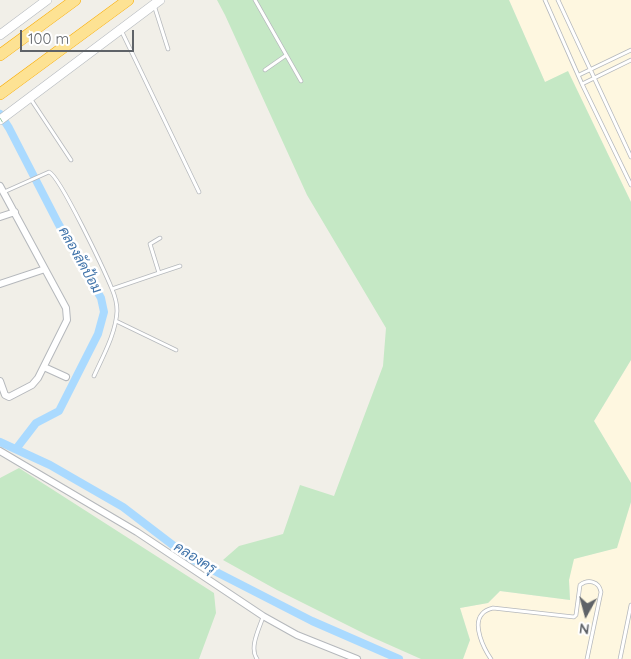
<!DOCTYPE html>
<html>
<head>
<meta charset="utf-8">
<style>
	body { margin:0 }
	#map { position:relative; width:631px; height:659px; overflow:hidden; background:#f1efe8; font-family:Quicksand,sans-serif }
	canvas { display:block }
	.north { position:absolute; left:561px; top:589px; width:50px; height:50px; -webkit-text-stroke:4px #fff; paint-order:stroke; rotate:187deg; font-size:14px; font-weight:700; line-height:20px; text-align:center; color:#5f6368 }
	.north::after { content:''; display:block; margin:auto; width:18px; height:22px; background:#5f6368; clip-path:polygon(50% 0,100% 100%,50% 72%,0 100%) }
	.scale { position:absolute; left:20px; top:30px; width:114px; height:22px; box-sizing:border-box; border:2px solid #5f6368; border-top:0; padding-left:6px; font-size:15px; line-height:18px; white-space:nowrap; color:#5f6368; -webkit-text-stroke:4px #fff; paint-order:stroke }
</style>
</head>
<body>
<div id="map">
<canvas width="631" height="659"></canvas>
<div class="north">N</div>
<div class="scale">100 m</div>
</div>
<script>
const ctx = document.querySelector('canvas').getContext('2d');
ctx.lineJoin = 'round';
function fill(path, color) { ctx.fillStyle = color; ctx.fill(path, 'evenodd'); }
function trace(path, color, width, dash) { ctx.strokeStyle = color; ctx.lineWidth = width; ctx.lineCap = dash ? 'butt' : 'round'; ctx.setLineDash(dash || []); ctx.stroke(path); }
function drawText(font, color, halo, rows, align = 'center') {
  ctx.font = font + ' Quicksand,Sarabun,sans-serif'; ctx.lineWidth = 5; ctx.setLineDash([]); ctx.textBaseline = 'middle'; ctx.strokeStyle = halo; ctx.fillStyle = color; for (const [text, x, y, turn = 0] of rows) {
    ctx.save(); ctx.translate(x, y); ctx.rotate((+turn || 0) * Math.PI / 180); ctx.textAlign = isNaN(turn) ? turn : align; if (halo) ctx.strokeText(text, 0, 0); ctx.fillText(text, 0, 0); ctx.restore();
  }
}
const commercial = new Path2D(`
	M509 0H631V202L568 72 545 82Z
	M631 360V483L594 421Z
	M631 502V659H463L470 640 460 608 488 603 500 591 570 600 569 580 573 559 616 548Z`);
const green = new Path2D(`
	M217 0H509L545 82 568 71 631 202V360L594 421 631 483V502L617 548 574 559 569 580 570 600 500 591 488 603 460 608 470 640 463 659H421L367 635 277 590 223 560 239 546 283 534 300 485 334 496 383 366 386 328 307 195 225 15Z
	M19 468 214 593 216 613 199 659H0V478Z`);
const canal = new Path2D(`
	M0 114 9 128 58 223 101 298 104 312 98 334 59 411 36 423 16 449
	M0 442 50 465 123 507 191 559 312 621 399 659`);
const lane = new Path2D(`
	M255 0 301 81
	M545 0 582 84 631 185
	M558 0 631 157
	M154 5 168 49
	M121 30 199 192
	M265 70 285 56
	M579 75 631 50
	M582 84 631 60
	M30 98 71 160
	M4 192 49 172C60 176 105 272 112 289 115 296 117 304 117 311 116 333 103 356 94 376
	M159 273 180 266
	M112 289 159 273 150 244 160 238
	M116 321 176 350
	M257 659C249 648 259 629 263 617
	M491 659C484 649 472 625 482 614 485 610 489 609 493 608L574 617 576 615 580 585C588 579 599 581 601 592L587 659
	M620 659 631 605`);
const street = new Path2D(`
	M0 186 66 308 67 320 38 378 32 385 9 397 5 395 0 381
	M0 217 15 212
	M0 284 45 269
	M44 367 66 377
	M0 451 137 532 263 616 297 635 357 659`);
const secondary = new Path2D(`
	M0 35 47 0
	M0 120 160 0`);
const highway = new Path2D(`
	M0 55 75 0
	M0 94 128 0`);
const pathBridge = new Path2D(`
	M0 118 3 123`);
const waterNames = [
	["คลองลัดป้อม",80,260,61],
	["คลองครุ",195,558,32]
];
fill(commercial, '#fef7e0');
fill(green, '#c5e8c5');
trace(canal, '#aadaff', 8);
trace(lane, '#b5b8bc', 4.5);
trace(street, '#b5b8bc', 8);
trace(secondary, '#b6babf', 10);
trace(highway, '#f9ab00', 12);
trace(lane, '#fff', 3);
trace(street, '#fff', 6);
trace(secondary, '#fff', 9);
trace(highway, '#fde293', 11);
trace(pathBridge, '#9cc7a9', 1, [5, 2.5]);
drawText('italic 14px', '#4174aa', '#fff', waterNames);
</script>
</body>
</html>
